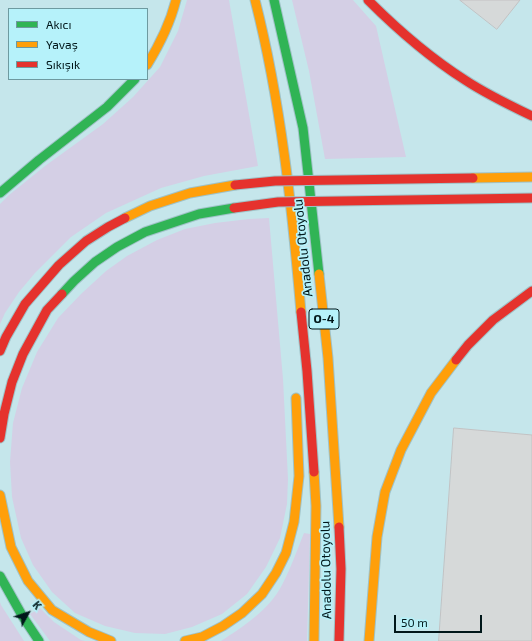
<!DOCTYPE html>
<html>
<head>
<meta charset="utf-8">
<style>
	body { margin:0 }
	#map { position:relative; width:532px; height:641px; overflow:hidden; background:#c5e6eb; font-family:"Exo 2",sans-serif }
	canvas { display:block }
	.legend { position:absolute; left:8px; top:8px; width:140px; height:72px; box-sizing:border-box; background:#b6f2fa; border:1px solid #6e9aa0; margin:0; padding:5px 7px; list-style:none; font-size:12px; color:#01171a }
	.legend li { display:flex; align-items:center; gap:8px; height:20px }
	.legend b { width:20px; border:1px solid #6e9aa0 }
	.north { position:absolute; left:8px; top:593px; width:40px; height:40px; -webkit-text-stroke:3px #b6f2fa; paint-order:stroke; rotate:50deg; font-size:11px; font-weight:700; line-height:16px; text-align:center; color:#01171a }
	.north::after { content:''; display:block; margin:auto; width:14px; height:18px; background:#01171a; clip-path:polygon(50% 0,100% 100%,50% 72%,0 100%) }
	.scale { position:absolute; left:394px; top:615px; width:88px; height:18px; box-sizing:border-box; border:2px solid #01171a; border-top:0; padding-left:5px; font-size:12px; line-height:14px; white-space:nowrap; color:#01171a; -webkit-text-stroke:3px #b6f2fa; paint-order:stroke }
</style>
</head>
<body>
<div id="map">
<canvas width="532" height="641"></canvas>
<ul class="legend">
<li><b style="height:5px;background:#30b455"></b>Akıcı</li>
<li><b style="height:5px;background:#ff9f0a"></b>Yavaş</li>
<li><b style="height:5px;background:#e5322d"></b>Sıkışık</li>
</ul>
<div class="north">K</div>
<div class="scale">50 m</div>
</div>
<script>
const ctx = document.querySelector('canvas').getContext('2d');
ctx.lineJoin = 'round';
function fill(path, color) { ctx.fillStyle = color; ctx.fill(path, 'evenodd'); }
function trace(path, color, width, dash) { ctx.strokeStyle = color; ctx.lineWidth = width; ctx.lineCap = dash ? 'butt' : 'round'; ctx.setLineDash(dash || []); ctx.stroke(path); }
function drawText(font, color, halo, rows, align = 'center') {
  ctx.font = font + ' "Exo 2",sans-serif'; ctx.lineWidth = 3.5; ctx.setLineDash([]); ctx.textBaseline = 'middle'; ctx.strokeStyle = halo; ctx.fillStyle = color; for (const [text, x, y, turn = 0] of rows) {
    ctx.save(); ctx.translate(x, y); ctx.rotate((+turn || 0) * Math.PI / 180); ctx.textAlign = isNaN(turn) ? turn : align; if (halo) ctx.strokeText(text, 0, 0); ctx.fillText(text, 0, 0); ctx.restore();
  }
}
const green = new Path2D(`
	M187 0H229L258 166 204 176 161 188 106 213 71 237 35 273 19 292 5 313 0 324V204L9 195 45 166 103 124 133 97 160 67 178 31Z
	M292 0H353L376 26 406 157 325 159 309 71Z
	M269 218 283 379 288 479 287 504 280 538 266 567 247 594 222 614 192 627 165 634 135 633 105 626 75 613 52 592 33 565 21 538 12 497 10 462 13 423 22 388 37 352 58 318 81 294 106 271 127 256 157 240 185 229 215 223 249 219Z
	M304 533 310 534 307 641H221C244 626 269 610 282 585 291 568 297 550 304 533Z
	M0 602 1 605 24 641H0Z
	M40 608 54 622 81 640 85 641H50L30 614Z`);
const building = new Path2D(`
	M460 0H520L497 29Z
	M454 428 532 435V641H439Z`);
const fast = new Path2D(`
	M274 0 303 128 319 274
	M0 193 39 160 107 107 135 79
	M62 294 74 281 95 262 117 247 145 232 199 214 234 208
	M0 576 23 617 39 641`);
const slow = new Path2D(`
	M255 0C281 102 292 208 301 312
	M147 65C160 44 170 24 176 0
	M125 218 150 206 190 193 235 185
	M319 274 328 358 339 527
	M314 472 316 506 314 641
	M0 495 11 547 28 581 52 610 89 632 111 641
	M185 641 202 637 223 626 242 613 262 594 276 573 286 553 294 522 299 476 296 398
	M369 641 377 537 385 492 401 450 431 393 456 360`);
const jam = new Path2D(`
	M368 0C398 30 429 57 465 80 486 94 509 105 532 116
	M301 312 307 371 314 472
	M0 351 6 337 25 304 59 265 86 241 108 227 125 218
	M456 360 468 345 493 320 532 291
	M0 438 4 414 12 382 23 354 47 310 62 294
	M339 527 341 569 339 641`);
const slowBridge = new Path2D(`
	M473 178 532 177`);
const jamBridge = new Path2D(`
	M235 185 275 181 473 178
	M234 208 278 202 532 198`);
const shields = [
	[324,319,30]
];
const shieldNames = [
	["O-4",324,319]
];
const streetNames = [
	["Anadolu Otoyolu",303,248,-96],
	["Anadolu Otoyolu",326,570,-91]
];
fill(green, '#d4cfe5');
fill(building, '#d6d9d9');
trace(building, '#c3c2c3', 1);
trace(fast, '#9fc2c7', 11);
trace(slow, '#9fc2c7', 11);
trace(jam, '#9fc2c7', 11);
trace(fast, '#30b455', 9);
trace(slow, '#ff9f0a', 9);
trace(jam, '#e5322d', 9);
trace(slowBridge, '#9fc2c7', 11, []);
trace(jamBridge, '#9fc2c7', 11, []);
trace(slowBridge, '#ff9f0a', 9);
trace(jamBridge, '#e5322d', 9);
for (const [x, y, w] of shields) { const box = new Path2D(); box.roundRect(x - w / 2, y - 10, w, 20, 3); ctx.fillStyle = '#b6f2fa'; ctx.fill(box); trace(box, '#01171a', 1); }
drawText('bold 12px', '#01171a', null, shieldNames);
drawText('13px', '#01171a', '#b6f2fa', streetNames);
</script>
</body>
</html>
